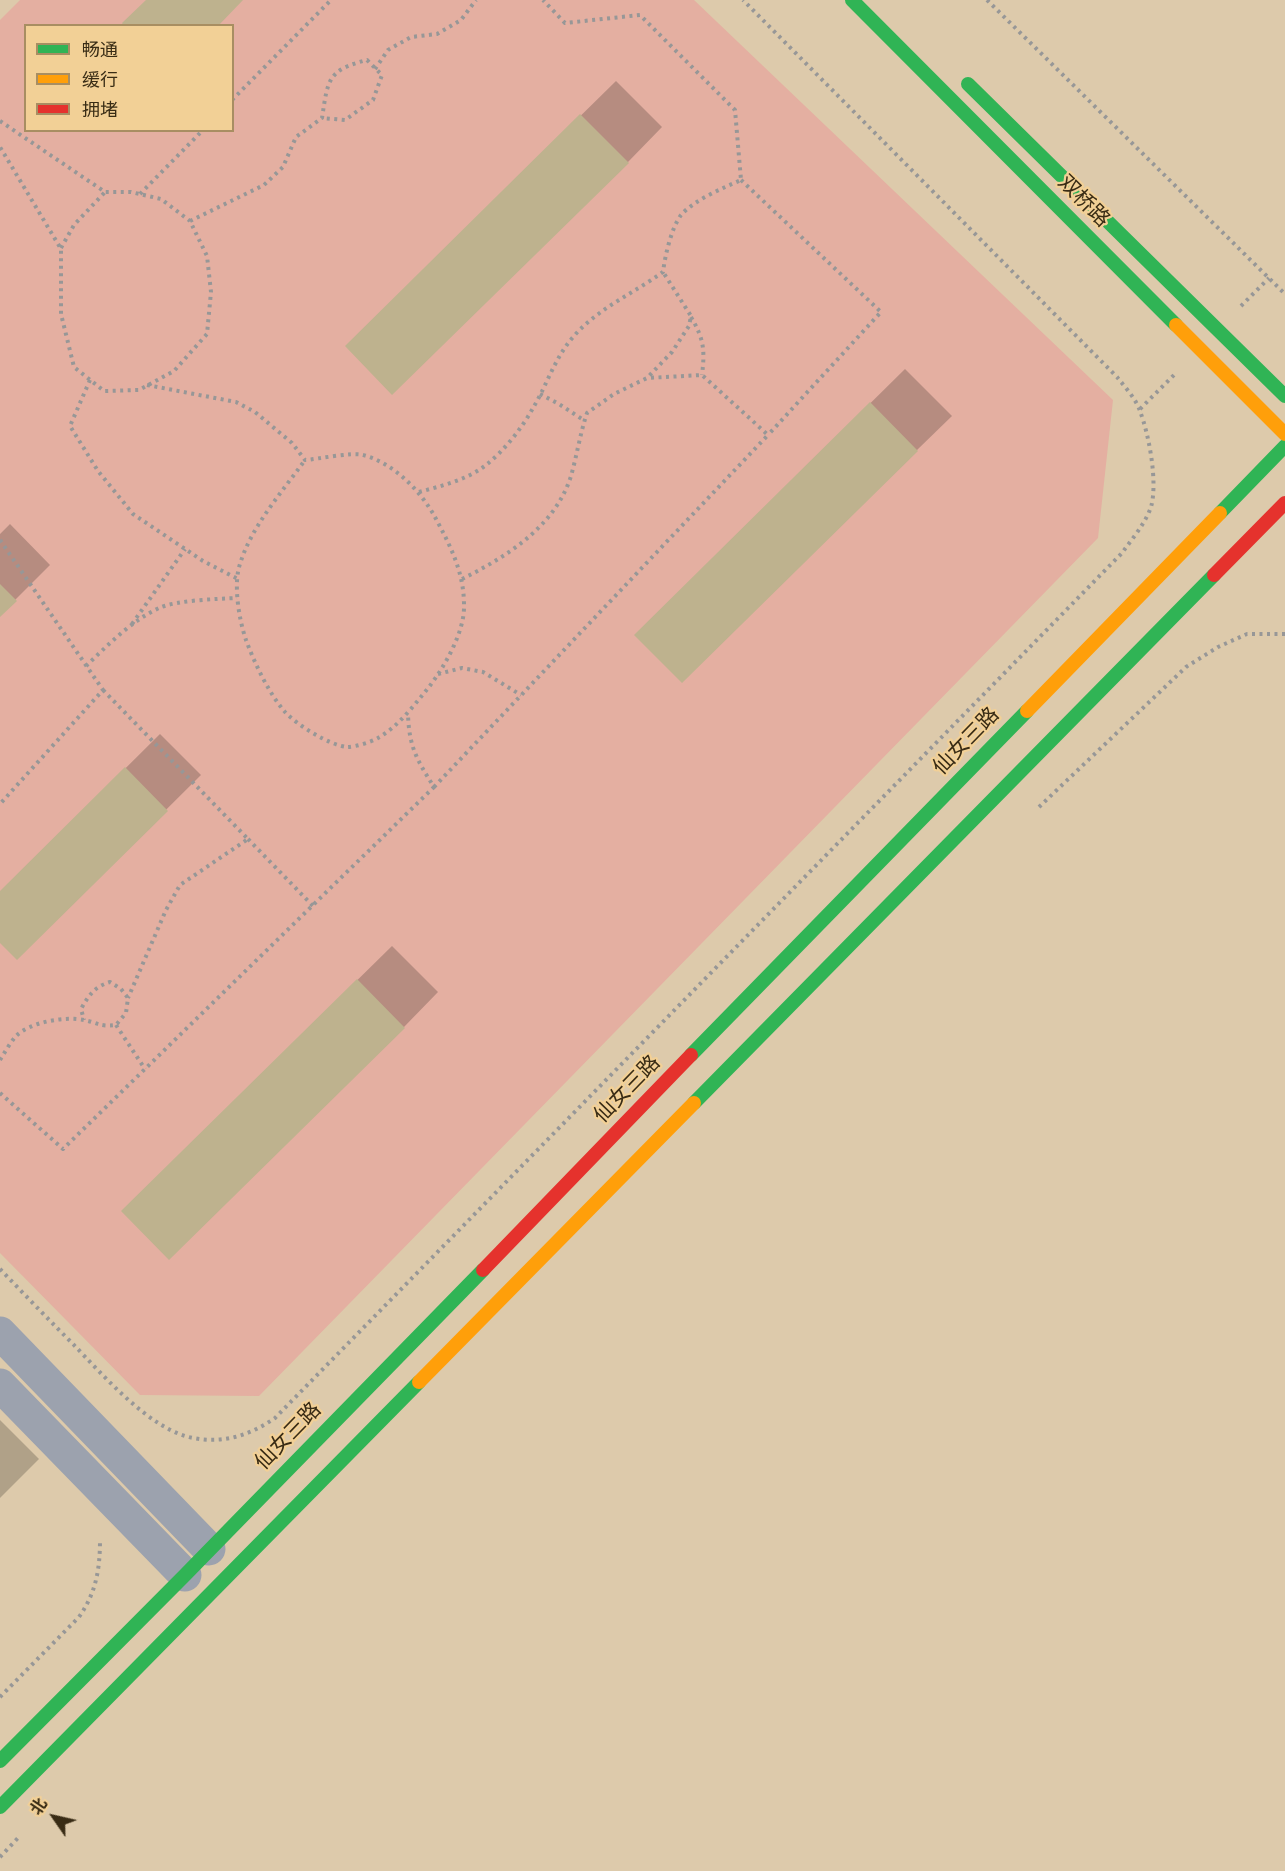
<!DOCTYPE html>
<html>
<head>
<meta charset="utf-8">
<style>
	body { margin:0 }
	#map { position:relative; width:1285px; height:1871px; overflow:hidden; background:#ddcaab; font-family:Jost,"Noto Sans SC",sans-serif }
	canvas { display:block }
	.legend { position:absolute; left:24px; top:24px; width:210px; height:108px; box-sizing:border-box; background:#f2d096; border:2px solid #a88e62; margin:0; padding:8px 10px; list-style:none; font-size:18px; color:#392c15 }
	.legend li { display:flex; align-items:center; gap:12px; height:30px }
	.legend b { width:30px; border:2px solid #a88e62 }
	.north { position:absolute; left:24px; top:1787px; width:60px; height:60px; -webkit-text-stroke:4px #f2d096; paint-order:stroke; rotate:304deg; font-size:16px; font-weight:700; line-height:24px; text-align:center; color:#392c15 }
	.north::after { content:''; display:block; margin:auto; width:21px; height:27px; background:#392c15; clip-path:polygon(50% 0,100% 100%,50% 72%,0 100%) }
</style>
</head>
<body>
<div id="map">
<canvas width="1285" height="1871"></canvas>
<ul class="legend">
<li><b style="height:8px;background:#30b455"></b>畅通</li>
<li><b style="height:8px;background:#ff9f0a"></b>缓行</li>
<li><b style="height:8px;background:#e5322d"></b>拥堵</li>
</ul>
<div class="north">北</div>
</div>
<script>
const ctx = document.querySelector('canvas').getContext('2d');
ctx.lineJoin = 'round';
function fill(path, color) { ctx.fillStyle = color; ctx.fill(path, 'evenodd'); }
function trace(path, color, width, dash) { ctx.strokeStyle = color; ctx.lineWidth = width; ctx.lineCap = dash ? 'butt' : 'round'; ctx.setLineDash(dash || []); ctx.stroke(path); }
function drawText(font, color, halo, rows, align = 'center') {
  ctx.font = font + ' Jost,"Noto Sans SC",sans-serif'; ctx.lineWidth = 4.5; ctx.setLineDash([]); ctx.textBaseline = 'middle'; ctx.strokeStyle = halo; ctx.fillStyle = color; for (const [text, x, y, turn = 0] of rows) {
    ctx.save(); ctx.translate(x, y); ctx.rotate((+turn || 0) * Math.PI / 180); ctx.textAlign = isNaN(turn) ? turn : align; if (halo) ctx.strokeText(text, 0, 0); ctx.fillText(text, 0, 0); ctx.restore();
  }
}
const green = new Path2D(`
	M20 0H694L1113 400 1098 538 259 1396 140 1395 0 1253V20ZM26 26H232V130H26Z`);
const shadow = new Path2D(`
	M616 81 662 127 628 162 381 312Z
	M905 369 952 416 917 450 671 600Z
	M10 524 50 565 0 615V534Z
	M160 734 201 775 17 958 0 941V893Z
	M392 946 438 992 404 1027 157 1177Z
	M0 1420 39 1459 0 1498Z`);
const building = new Path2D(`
	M146 0H243L218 26H124L122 23Z
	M580 114 629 163 392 395 345 346Z
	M870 402 918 451 682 683 634 635Z
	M0 584 17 601 0 617Z
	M125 767 168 811 17 960 0 943V891Z
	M357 979 405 1028 169 1260 121 1211Z`);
const path = new Path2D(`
	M987 0 1285 294
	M375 69 388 50 411 37 437 34 461 20 476 0
	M232 100 331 0
	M0 121 105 192H131L161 199 190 221 207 256 211 292 207 334 174 371 139 390 104 391 74 367 61 314V249L0 147
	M741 180 881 312 768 435
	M140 194 203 130
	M190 221 264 185 283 167 296 137 322 118C328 80 327 70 367 60L382 75 373 100 345 120 322 118
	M61 248 74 225 105 192
	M1241 306 1269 278
	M691 317C704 339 705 350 702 375
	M90 380 70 426 98 471 133 514 203 561 238 579
	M147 385 236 402 255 412 292 443 305 460C319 459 351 452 363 455 394 463 422 492 436 519 451 547 464 573 464 605 465 631 445 666 429 687 414 705 399 726 378 738 371 742 355 747 347 747 329 745 297 725 285 712 268 692 255 664 246 640 239 620 233 584 240 564 251 527 282 492 305 460
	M540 394 559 404 585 421
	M1140 409 1175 374
	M419 492C441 486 467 480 486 465 504 451 522 428 533 408 547 385 555 357 574 336 597 309 634 293 663 272 665 256 671 229 681 215 694 200 723 188 741 180L735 110 640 15 565 23 543 0
	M0 540 103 690 0 804
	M462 579C506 557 555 527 571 476 577 455 580 434 587 413L614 394 647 378 672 352 689 326 691 316 663 272
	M132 624 185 549
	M86 666C108 645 131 621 159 608 177 600 217 599 237 598
	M438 674 462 668 483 672 521 695
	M103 690 248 839 180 885 166 910 128 998
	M434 787 768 435 702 375 647 378
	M1039 807 1186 667 1218 647 1247 634H1285
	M248 839 313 906
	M116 1025 145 1069
	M0 1060C5 1052 10 1043 16 1036 30 1022 65 1016 84 1020 99 1023 99 1027 116 1025L126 1013 128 998 121 989 110 982C94 987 89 995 81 1009L84 1020
	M0 1093 63 1149 434 787C417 760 409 747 408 714
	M0 1269C24 1294 48 1319 73 1344 103 1375 150 1430 193 1438 224 1444 250 1435 275 1418L1122 553C1132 539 1145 524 1151 507 1158 482 1149 435 1140 411 1136 399 1125 387 1117 377L743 0
	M0 1697 79 1617C96 1593 100 1569 100 1540
	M0 1857 18 1838`);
const street = new Path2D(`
	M0 1333 209 1549
	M0 1385 185 1575`);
const fast = new Path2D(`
	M852 0 1176 325
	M968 84 1285 396
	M1220 513 1285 446
	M691 1055 1027 711
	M694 1103 1214 575
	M0 1761 185 1575 483 1270
	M0 1807 419 1382`);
const slow = new Path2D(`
	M1176 325 1285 434
	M1027 711 1220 513
	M419 1382 694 1103`);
const jam = new Path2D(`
	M1214 575 1285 503
	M483 1270 691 1055`);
const streetNames = [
	["双桥路",1083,202,45],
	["仙女三路",967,742,-46],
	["仙女三路",628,1090,-46],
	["仙女三路",289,1437,-46]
];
fill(green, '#e4afa1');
fill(shadow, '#0003');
fill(building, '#beb28e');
trace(path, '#979797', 4, [3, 4.5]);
trace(street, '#9ca2ae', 33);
trace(fast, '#30b455', 14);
trace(slow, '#ff9f0a', 14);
trace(jam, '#e5322d', 14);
drawText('21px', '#392c15', '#f2d096', streetNames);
</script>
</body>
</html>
